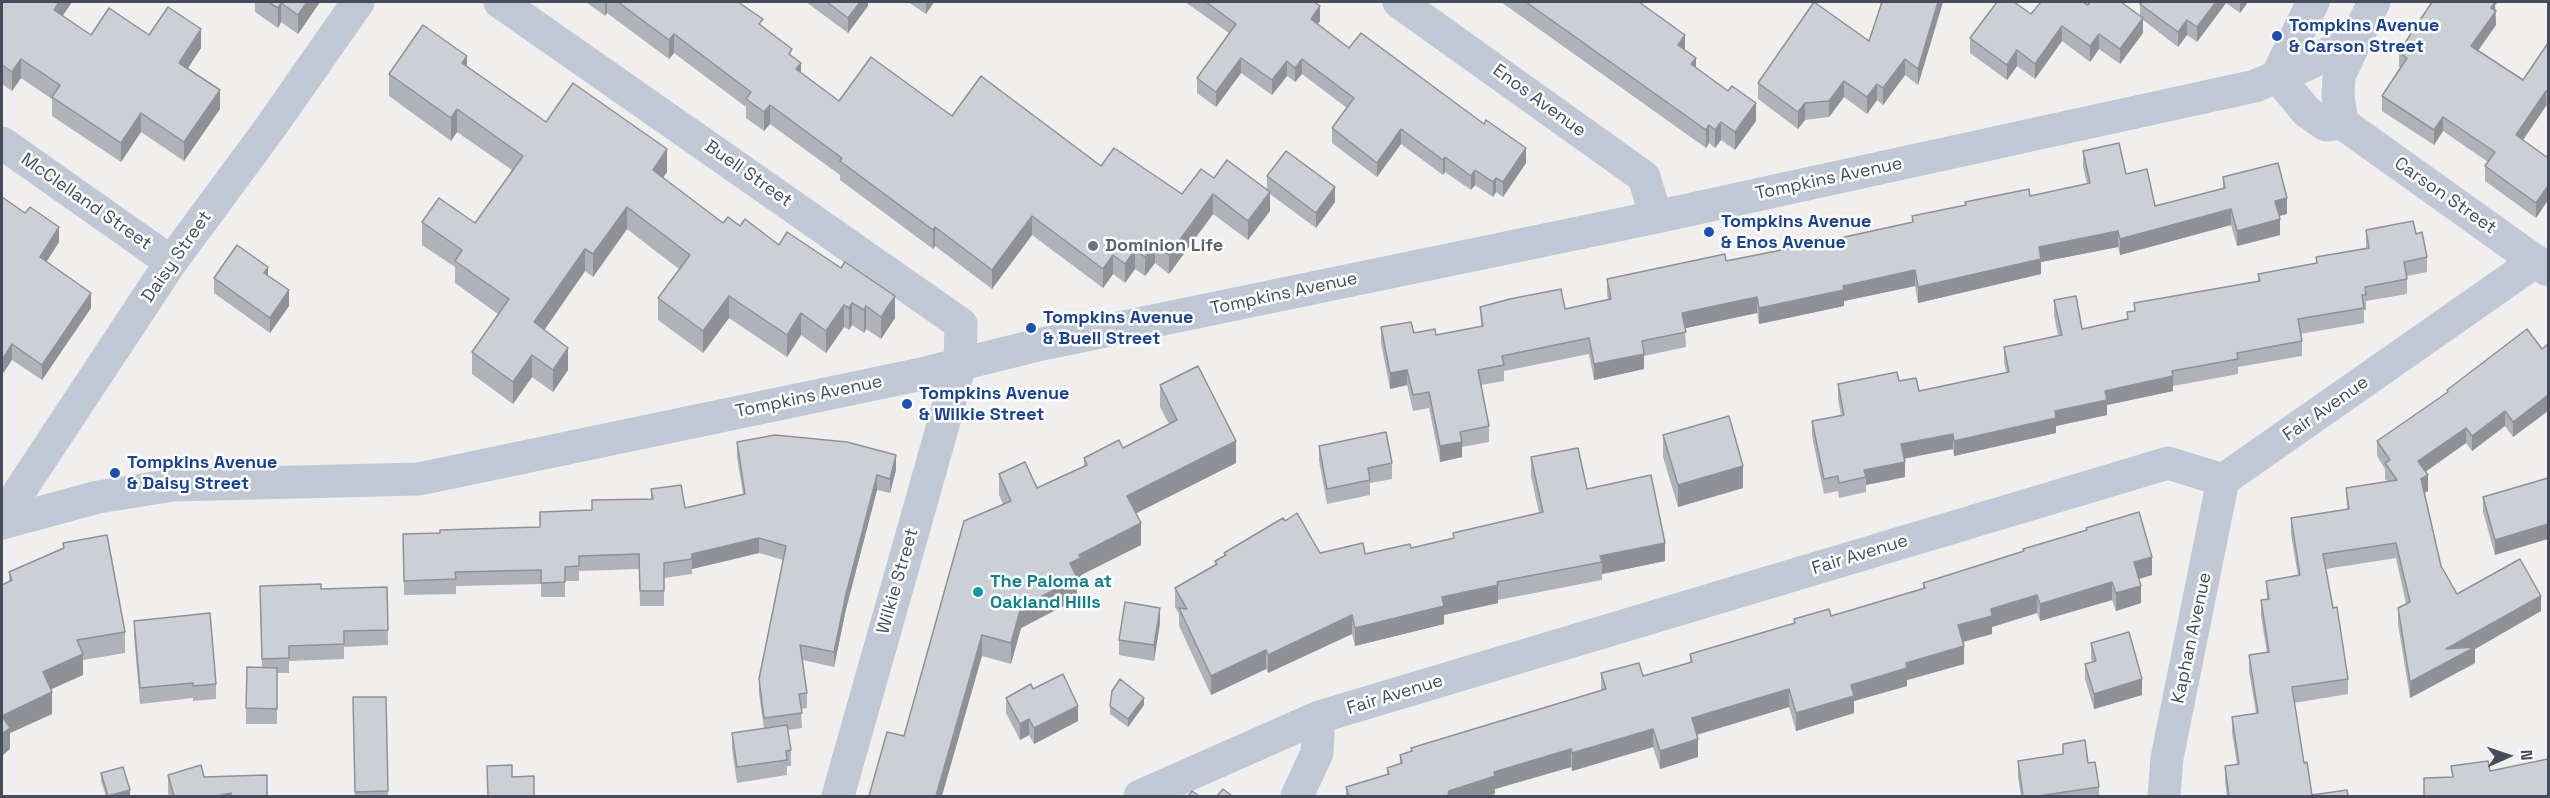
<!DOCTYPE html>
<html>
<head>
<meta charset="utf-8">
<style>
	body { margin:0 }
	#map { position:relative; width:2550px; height:798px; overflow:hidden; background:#f1efee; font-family:"Space Grotesk",sans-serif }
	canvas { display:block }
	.frame { position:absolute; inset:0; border:3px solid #454d5d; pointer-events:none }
	.north { position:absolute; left:2478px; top:726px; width:60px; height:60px; -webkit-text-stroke:4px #fff; paint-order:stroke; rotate:87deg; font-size:16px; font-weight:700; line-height:24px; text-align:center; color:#454d5d }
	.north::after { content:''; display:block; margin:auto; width:21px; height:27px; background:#454d5d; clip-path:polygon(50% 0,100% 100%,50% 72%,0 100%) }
</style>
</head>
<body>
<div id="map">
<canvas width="2550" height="798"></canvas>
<div class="frame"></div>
<div class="north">N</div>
</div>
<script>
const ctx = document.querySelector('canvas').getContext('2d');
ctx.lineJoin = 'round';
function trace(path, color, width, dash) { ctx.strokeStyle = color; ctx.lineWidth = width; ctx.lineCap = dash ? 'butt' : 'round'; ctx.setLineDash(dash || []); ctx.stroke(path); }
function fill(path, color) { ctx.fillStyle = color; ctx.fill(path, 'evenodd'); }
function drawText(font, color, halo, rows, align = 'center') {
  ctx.font = font + ' "Space Grotesk",sans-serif'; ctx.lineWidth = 5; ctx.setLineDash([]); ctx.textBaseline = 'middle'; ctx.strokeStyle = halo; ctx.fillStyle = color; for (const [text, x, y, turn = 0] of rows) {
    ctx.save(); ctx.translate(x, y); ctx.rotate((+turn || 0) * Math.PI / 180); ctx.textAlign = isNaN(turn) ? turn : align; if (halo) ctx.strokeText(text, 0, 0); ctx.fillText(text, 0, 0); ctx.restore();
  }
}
const minor = new Path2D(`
	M500 2 961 324 960 365 838 796
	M1399 2 1644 177 1656 217
	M2313 2 2277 76 2307 112 2326 125 2342 123
	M2342 123 2548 270
	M2342 123 2338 95 2339 76 2374 2
	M2 143 171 262
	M2 518 171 262 270 128 358 2
	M2 523 98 497 173 485 419 479 917 375 1042 344 1656 217 2255 86 2308 64 2357 38
	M1140 796 1319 717 2168 463 2223 480 2536 261
	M1297 796 1317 753 1319 717
	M2164 796 2167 758 2223 480`);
const wall = new Path2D(`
	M2 2 62 16 91 35H149L201 48 187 69 220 109 184 161 141 132 121 162 52 116V99L21 78 12 91 2 84Z
	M255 2H320L298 34 281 22 278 28 255 12Z
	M586 2H738L792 56 801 73 839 101 952 116 1182 194 1214 178 1267 189V176L1335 202 1316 228 1270 194V211L1248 240 1213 214 1169 274 1155 263 1145 276 1135 269 1125 283 1113 274 1103 288 1032 235 992 289 935 246 933 249 840 180V175L770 124 764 131 746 118V107L674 53 669 59 607 13 605 16Z
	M806 2H868V6L848 33Z
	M908 2H934L926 14Z
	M1185 2H1314L1320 21 1318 24 1349 48 1526 163 1503 197 1496 192 1493 197 1475 185 1471 190 1445 172 1443 175 1401 144 1377 177 1332 143V128L1347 108 1302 74 1295 82 1287 76 1272 95 1241 73 1216 107 1197 93V78L1229 33Z
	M1501 2H1639L1685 50 1696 67 1756 121 1735 150 1721 140 1715 148 1709 143 1706 148Z
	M1877 2H1943L1918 85 1905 75 1883 105 1877 100 1867 114 1844 97 1829 117 1805 120 1798 129 1758 99V83L1869 41 1881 4Z
	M2142 2H2248L2240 13 2226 3 2197 42 2187 35 2178 47 2143 20V33L2120 64 2099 49 2090 62 2062 41 2035 79 2017 66 2007 80 1970 53V38L2031 14 2088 5 2140 16V4Z
	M2430 2H2498L2495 5 2496 25 2478 51 2523 80 2548 43V107L2546 106 2523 140 2548 158V200L2536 218 2485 181V166L2488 162 2443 131 2434 145 2382 111V96L2401 68 2399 67V52L2430 5Z
	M467 66 546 122 667 172 663 177 723 223 740 226 779 245 895 318 881 339 866 329 864 333 852 325 849 330 844 327 826 353 801 335 787 357 729 318 703 353 658 320V298L679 269 627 229 593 277 585 271 544 330 568 370 553 392 532 377 513 404 472 374V352L498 314 455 283V267L422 245V222L475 223 512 170 457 132 451 141 389 96V74Z
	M2083 151 2126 174 2155 206 2223 188V177L2287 214 2279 216 2280 235 2237 246 2231 225 2120 255 2118 247 2041 262V274L1918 303 1915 286 1844 301V306L1759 324 1757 313 1685 328 1686 347 1644 356V369L1594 380 1589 354 1504 371V381L1481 385 1489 426V442L1462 447V457L1440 462 1429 408 1413 411 1407 385 1390 389 1381 343V327L1414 333 1436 335 1481 326 1480 307 1565 309 1608 299 1607 294V279L1726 261 1912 222V216L1965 205V202L2030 196 2087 184 2083 166Z
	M2 197 59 242 46 262 91 308 42 380 12 360Z
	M2366 230 2416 234 2427 257V272L2407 276V294L2366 301V310H2364V323L2300 334 2302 341V356L2238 367V374L2173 386V391L2107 405V415L2056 426V433L1954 456 1953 449 1904 459 1905 477 1866 485V492L1839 498 1838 491 1824 494 1812 436V421L1841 415 1838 399V384L1899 381 1919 391 2006 372 2004 362V347L2058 336 2054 315V300L2082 329 2127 320V312L2134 311V303L2258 281V274L2316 263V257L2366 248Z
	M268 276 289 306 270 333 214 293V278Z
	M2548 344V411L2513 437 2505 426 2472 451 2466 443 2425 472 2428 491 2425 493 2441 566 2457 594 2541 611 2475 649V663L2410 698 2398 624V608L2406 604 2396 558 2326 569 2333 608 2348 679V694L2294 703 2304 763 2312 795 2348 796H2227L2225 782V766L2237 764 2232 733V717L2256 713 2249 671V655L2267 653 2261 616V600H2267L2266 581 2298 576 2291 534V518L2347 510 2346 488 2388 482 2385 479V469L2377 456V441L2447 393V390L2542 349Z
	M1160 385 1236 463 1136 513 1141 545 1081 575V579L1077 581V599L1021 628 1011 664 982 656 904 736 1003 504 999 495V474L1037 488 1084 467V458L1123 448 1169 424 1160 407Z
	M1663 435 1743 488 1678 507 1663 457Z
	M737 442 896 470 890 493 877 490 846 609 834 667 803 660 807 693V708L801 709 802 728 788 730 791 750V766H787V775L737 783 732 749V733L764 729 759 694V679L783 560 759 553 692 569V574L664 578V606H640L639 569 579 571V581H565V597H541V584L456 586V594L404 595 403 534 440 533 540 527 651 499V489L685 508 743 494 737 457Z
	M1319 446 1392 463V479L1370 483V495L1327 504 1319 461Z
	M1531 457 1587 489 1665 561 1602 574V580L1498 600V603L1444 615V624L1355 646 1352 634 1268 673 1266 669 1211 695 1179 626V614L1175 607V588L1215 565V561L1224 556V553L1285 521 1320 553 1365 554 1411 548 1453 538V533L1539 513 1531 476Z
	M2548 478 2495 555 2483 512V497Z
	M2086 528 2152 575 2139 579 2141 603 2116 611 2112 600 2040 621 2037 613 1992 627V634L1963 642 1964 664 1907 680V686L1854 701V713L1796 731 1789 707 1697 735 1698 757 1660 769 1653 747 1572 771 1571 767 1495 789V794L1486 796H1346V787L1387 774V768L1400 764V755L1411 752V748L1601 690V673L1643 676 1690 663V654L1794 623V619L1831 616 1923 588V583L2023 552V549L2086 530Z
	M63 543 125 632V653L83 660V675L51 689 52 714 10 733V749L9 572 63 548Z
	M387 587 388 645 344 647V659L289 661V673H277V724H246V708L262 667 260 601 321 589Z
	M134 621 216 684V699L193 701V698L140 704 134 636Z
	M1160 623 1154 661 1119 655V640Z
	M2091 643 2142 695 2094 709 2085 679V664L2092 662 2091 658Z
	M1033 689 1078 721 1034 744 1029 735 1020 740 1006 713V698Z
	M386 697 388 796H355L353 712Z
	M1144 705 1128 727 1110 714V706Z
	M2063 754 2088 763 2099 787V796H2021L2018 777V761Z
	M101 773 130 796H106L101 781Z
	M168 775 204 777 267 796H169L168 793Z`);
const shadedWall = new Path2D(`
	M59 2H72L54 29V10Z
	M307 2H320L298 34V15Z
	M605 2H607V13L605 16Z
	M860 2H868V6L848 33V18Z
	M926 2H934L926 14Z
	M1938 2H1943L1918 85V69Z
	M2216 2H2226V3L2197 42V27Z
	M2240 2H2248L2240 13Z
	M2490 2H2498L2495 5 2496 25 2471 60V46Z
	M281 3V22L278 28V8Z
	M1320 6V21L1311 33V19Z
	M2143 18V33L2120 64V49Z
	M2187 20V35L2178 47V32Z
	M2062 26V41L2035 79V64Z
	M201 29V48L179 82V63Z
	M674 34V53L669 59V40Z
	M2099 34V49L2090 62V46Z
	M1685 35V53L1678 45Z
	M2017 50V66L2007 80V65Z
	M467 56V79L462 63Z
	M1241 58V73L1216 107V92Z
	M1696 58V76L1691 64Z
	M21 59V78L12 91V72Z
	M1302 59V74L1295 82V68Z
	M1905 59V75L1883 105V88Z
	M1287 61V76L1272 95V80Z
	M801 63V82L796 69Z
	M1844 81V97L1829 117V101Z
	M1877 84V100L1867 114V97Z
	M220 90V109L184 161V142Z
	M2546 91V106L2516 150V135Z
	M1756 103V121L1735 150V132Z
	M1805 103V120L1798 129V112Z
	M770 105V124L764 131V112Z
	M457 109V132L451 141V118Z
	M141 113V132L121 162V143Z
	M2443 117V131L2434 145V130Z
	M1721 122V140L1715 148V130Z
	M1709 125V143L1706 148V130Z
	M1401 129V144L1377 177V163Z
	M1526 148V163L1503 197V182Z
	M667 149V172L653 192V170Z
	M1445 157V172L1443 175V160Z
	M1475 170V185L1471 190V176Z
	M1496 178V192L1493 197V182Z
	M2548 186V200L2536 218V203Z
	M1335 187V202L1316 228V213Z
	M1270 192V211L1248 240V221Z
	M1213 194V214L1169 274V255Z
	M2287 198V214L2275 217V201Z
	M627 207V229L593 277V254Z
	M2231 209V225L2120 255V239Z
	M1032 216V235L992 289V270Z
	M2280 219V235L2237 246V231Z
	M59 227V242L40 272V257Z
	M935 227V246L933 249V230Z
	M2118 231V247L2041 262V274L1918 303V287L2039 247Z
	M1155 244V263L1145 276V257Z
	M585 249V271L534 345V322Z
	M1135 250V269L1125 283V264Z
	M1113 255V274L1103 288V269Z
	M268 267V282L264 273Z
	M1915 270V286L1844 301V306L1759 324V308L1843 286Z
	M289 290V306L270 333V318Z
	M91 293V308L42 380V365Z
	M729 296V318L703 353V331Z
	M895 296V318L881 339V317Z
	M1757 297V313L1682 329V313Z
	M852 303V325L849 330V308Z
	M844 305V327L826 353V331Z
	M866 306V329L864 333V310Z
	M801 313V335L787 357V335Z
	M12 344V360L2 375V360Z
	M568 348V370L553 392V370Z
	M1644 354V369L1594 380V364Z
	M532 355V377L513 404V382Z
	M1407 370V385L1390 389V373Z
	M2173 376V391L2107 405V415L2056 426V433L1954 456V441L2055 411 2105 391Z
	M2548 395V411L2513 437V422Z
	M2505 411V426L2472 451V436Z
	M2466 428V443L2418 477V461Z
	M1953 434V449L1901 459V444Z
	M1236 441V463L1127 518V496Z
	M1462 442V457L1440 462V446Z
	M896 455V470L890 493V479Z
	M1905 462V477L1866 485V477L1864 470Z
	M1743 466V488L1678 507V485Z
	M877 475V490L846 609 834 667V652L846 594Z
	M2428 475V491L2421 495V479Z
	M1141 523V545L1081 575V579L1077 581V599L1021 628 1011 664V643L1021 607 1079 555Z
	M2548 524V539L2495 555V540Z
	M759 538V553L692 569V554Z
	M1665 543V561L1602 574V562L1600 556Z
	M2152 557V575L2134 580V562Z
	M2112 582V600L2040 621V604Z
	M1498 585V603L1444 615V624L1355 646V628L1442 597Z
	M2141 586V603L2116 611V593Z
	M2037 595V613L1992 627V634L1958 643V625L1991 609Z
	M2541 596V611L2475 649V663L2410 698V682L2446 649Z
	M1160 608V623L1154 661V645Z
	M1352 615V634L1268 673V655Z
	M982 635V656L942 796H936Z
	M1964 646V664L1907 680V686L1854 701V713L1796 731V713L1851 685 1906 663Z
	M1266 650V669L1211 695V676Z
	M83 654V675L43 693V672Z
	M2142 679V695L2094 709V694Z
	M1789 689V707L1692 736V718Z
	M52 692V714L10 733V749L2 756V716Z
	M1144 698V705L1128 727V719Z
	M1078 706V721L1034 744V728Z
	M1029 719V735L1020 740V724Z
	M1653 729V747L1572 771V753Z
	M1698 739V757L1660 769V751Z
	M1571 749V767L1495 789V794L1486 796H1448L1449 791 1494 772Z
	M130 790V796H108Z
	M231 793V796H218Z`);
const building = new Path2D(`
	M2 2H59L54 10 91 35 109 8 149 35 168 7 201 29 179 63 220 90 184 142 141 113 121 143 52 97 60 85 21 59 12 72 2 65Z
	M268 2H307L298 15 281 3 278 8Z
	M618 2H738L763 19 759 24 792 49 789 54 801 63 796 69 839 101 871 57 952 116 981 76 1101 166 1114 148 1182 194 1201 169 1214 178 1227 160 1270 192 1248 221 1213 194 1169 255 1155 244 1145 257 1135 250 1125 264 1113 255 1103 269 1032 216 992 270 935 227 933 230 840 161 842 158 770 105 764 112 746 99 751 92 674 34 669 40Z
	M827 2H860L848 18Z
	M1206 2H1314L1320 6 1311 19 1349 48 1361 33 1484 124 1486 120 1526 148 1503 182 1496 178 1493 182 1475 170 1471 176 1445 157 1443 160 1401 129 1377 163 1332 128 1354 98 1302 59 1295 68 1287 61 1272 80 1241 58 1216 92 1197 78 1236 24Z
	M1526 2H1639L1685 35 1678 45 1696 58 1691 64 1728 91 1732 86 1756 103 1735 132 1721 122 1715 130 1709 125 1706 130Z
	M1814 2 1869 41 1882 2H1938L1918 69 1905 59 1883 88 1877 84 1867 97 1844 81 1829 101 1805 103 1798 112 1758 83Z
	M1997 2H2014L2031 14 2041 2H2083L2088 5 2090 2H2121L2143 18 2120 49 2099 34 2090 46 2062 26 2035 64 2017 50 2007 65 1970 38Z
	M2142 2H2216L2197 27 2187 20 2178 32 2140 4Z
	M2432 2H2495L2491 8 2496 11 2471 46 2523 80 2548 43V93L2546 91 2516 135 2548 158V186L2536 203 2485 166 2495 152 2443 117 2434 130 2382 96 2407 58 2399 52Z
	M423 25 467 56 462 63 546 122 573 83 667 149 653 170 723 223 728 217 740 226 745 219 779 245 787 232 841 268 845 262 895 296 881 317 866 306 864 310 852 303 849 308 844 305 826 331 801 313 787 335 729 296 703 331 658 298 690 255 627 207 593 254 585 249 534 322 568 348 553 370 532 355 513 382 472 352 509 299 455 261 462 250 422 222 439 198 475 223 523 156 457 109 451 118 389 74Z
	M2119 143 2126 174 2147 169 2155 206 2225 188 2223 177 2278 163 2287 198 2275 201 2280 219 2237 231 2231 209 2120 239 2118 231 2039 247 2041 259 1918 287 1915 270 1843 286 1844 290 1759 308 1757 297 1682 313 1686 332 1642 341 1644 354 1594 364 1589 338 1502 356 1504 365 1478 370 1489 426 1460 432 1462 442 1440 446 1429 392 1413 395 1407 370 1390 373 1381 327 1411 322 1414 333 1435 329 1436 335 1483 326 1480 307 1510 299 1561 289 1565 309 1611 299 1607 279 1725 254 1726 261 1827 241 1913 222 1912 216 1966 205 1965 202 2029 189 2030 196 2090 183 2083 151Z
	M1286 151 1335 187 1316 213 1267 176Z
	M2 197 25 213 30 207 59 227 40 257 91 293 42 365 12 344 2 360Z
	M2413 221 2416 234 2422 232 2427 257 2404 262 2407 279 2365 287 2366 295H2362L2364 308 2298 319 2302 341 2237 353 2238 359 2172 371 2173 376 2105 391 2107 400 2055 411 2056 418 1954 441 1953 434 1901 444 1905 462 1864 470 1866 477 1839 483 1838 476 1824 479 1812 421 1844 415 1838 384 1897 372 1899 381 1916 378 1919 391 2009 372 2004 347 2062 335 2054 300 2076 296 2082 329 2128 319 2127 312 2135 311 2134 303 2260 281 2258 274 2317 263 2316 257 2369 248 2366 230Z
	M237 245 268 267 264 273 289 290 270 318 214 278Z
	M2527 329 2542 349 2548 344V395L2513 422 2505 411 2472 436 2466 428 2418 461 2428 475 2421 479 2441 566 2457 594 2520 559 2541 596 2446 649 2475 647 2410 682 2398 608 2410 602 2396 543 2323 554 2333 608 2337 607 2348 679 2292 687 2304 763 2307 762 2312 795 2347 790 2348 796H2229L2225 766 2239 764 2232 717 2258 713 2249 655 2269 652 2261 600 2269 599 2266 581 2300 575 2291 518 2349 509 2346 488 2397 480 2385 463 2390 460 2377 441 2448 392 2447 390Z
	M1198 366 1236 441 1127 496 1141 523 1079 555 1081 558 1070 563 1077 578 1021 607 1011 643 982 635 936 796H869L887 732 904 736 964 521 1011 501 999 474 1025 462 1037 488 1087 465 1084 458 1119 440 1123 448 1177 420 1160 385Z
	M1729 416 1743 466 1678 485 1663 435Z
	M1386 432 1392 463 1368 468 1370 480 1327 489 1319 446Z
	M775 435 847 442 896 455 890 479 877 475 846 594 834 652 800 645 807 693 799 694 802 713 764 718 759 679 786 546 759 538 692 554V559L664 563V591H640L639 554 579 556V566L565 567V582L541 583V570L455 572 456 579 404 581 403 534 440 533V530L540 527V512L592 510V500L653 499 651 489 681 485 685 508 745 494 737 442Z
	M1578 448 1587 489 1651 475 1665 543 1600 556 1602 562 1497 582 1498 585 1442 597 1444 606 1355 628 1352 615 1268 655 1266 650 1211 676 1179 608 1187 609 1175 588 1217 564 1215 561 1226 555 1224 553 1283 518 1285 521 1297 513 1320 553 1363 543 1365 554 1410 544 1411 548 1454 538 1453 533 1543 512 1531 457Z
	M2548 478V524L2495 540 2483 497Z
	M2139 512 2152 557 2134 562 2141 586 2116 593 2112 582 2040 604 2037 595 1991 609 1992 616 1958 625 1964 646 1906 663 1907 668 1851 685 1854 696 1796 713 1789 689 1692 718 1698 739 1660 751 1653 729 1572 753 1571 749 1494 772 1495 776 1449 791 1448 794 1449 796H1349L1346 787 1389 774 1387 768 1402 763 1400 755 1412 751 1411 748 1606 689 1601 673 1639 663 1643 676 1692 662 1690 654 1795 623 1794 619 1829 609 1831 616 1925 588 1923 583 2024 551 2023 549 2087 530 2086 528Z
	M107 535 125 632 77 640 83 654 43 672 52 692 2 716V585L12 580 9 572 64 548 63 543Z
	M321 584V589L387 587 388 630 344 631V644L289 646V658L262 659 260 586Z
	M1125 602 1160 608 1154 645 1119 640Z
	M210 613 216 684 193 686V683L140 688 134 621Z
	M2129 632 2142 679 2094 694 2085 664 2096 661 2091 643Z
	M247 667 277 668V709L246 708Z
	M1063 674 1078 706 1034 728 1029 719 1020 724 1006 698 1031 684 1033 689Z
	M1120 679 1144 698 1128 719 1110 706 1112 691Z
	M353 697H386L388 791 355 792Z
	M2 716 10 728 2 734Z
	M787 725 791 750 786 751 787 760 737 767 732 733Z
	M2085 740 2088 763 2095 762 2099 787 2038 796H2023L2018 761 2063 754V744Z
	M2548 759V796H2401H2424V778L2453 777 2451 766 2488 761 2490 771Z
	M201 765 204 777 267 775V796H231V793L218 796H174L168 775Z
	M512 765V777L534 776V796H488L487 766Z
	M123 767 130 790 108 796 101 773Z
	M1223 789 1232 796H1217Z
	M1192 791 1199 796H1188Z`);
const markers = [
	[2277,36,6,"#1a4fb4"],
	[1709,232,6,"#1a4fb4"],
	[1093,246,6,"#6b7280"],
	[1031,328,6,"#1a4fb4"],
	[907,404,6,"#1a4fb4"],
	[115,473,6,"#1a4fb4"],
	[978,592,6,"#0f9aa8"]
];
const transitNames = [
	["Tompkins Avenue",2289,26],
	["& Carson Street",2289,47],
	["Tompkins Avenue",1721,222],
	["& Enos Avenue",1721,243],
	["Tompkins Avenue",1043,318],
	["& Buell Street",1043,339],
	["Tompkins Avenue",919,394],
	["& Wilkie Street",919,415],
	["Tompkins Avenue",127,463],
	["& Daisy Street",127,484]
];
const streetNames = [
	["Enos Avenue",1539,101,36],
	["Buell Street",748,174,35],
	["Tompkins Avenue",1829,179,-12],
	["Carson Street",2445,196,35],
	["McClelland Street",86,202,35],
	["Daisy Street",177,257,-55],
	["Tompkins Avenue",1284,294,-12],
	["Tompkins Avenue",809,397,-12],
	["Fair Avenue",2326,409,-35],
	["Fair Avenue",1860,555,-17],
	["Wilkie Street",898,581,-74],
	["Kaphan Avenue",2192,638,-78],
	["Fair Avenue",1395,695,-17]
];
const worshipNames = [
	["Dominion Life",1105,246]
];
const cultureNames = [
	["The Paloma at",990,582],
	["Oakland Hills",990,603]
];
trace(minor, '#c1c8d5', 33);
fill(wall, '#b0b2b9');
fill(shadedWall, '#909196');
fill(building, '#cdcfd7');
trace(building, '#909196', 1.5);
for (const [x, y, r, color] of markers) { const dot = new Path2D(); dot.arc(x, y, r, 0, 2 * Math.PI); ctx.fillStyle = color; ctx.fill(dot); trace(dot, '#fff', 2); }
drawText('bold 18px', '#164399', '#fff', transitNames, 'left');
drawText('18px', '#454d5d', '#fff', streetNames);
drawText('bold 18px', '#5b616d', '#fff', worshipNames, 'left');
drawText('bold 18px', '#0d838f', '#fff', cultureNames, 'left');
</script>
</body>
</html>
